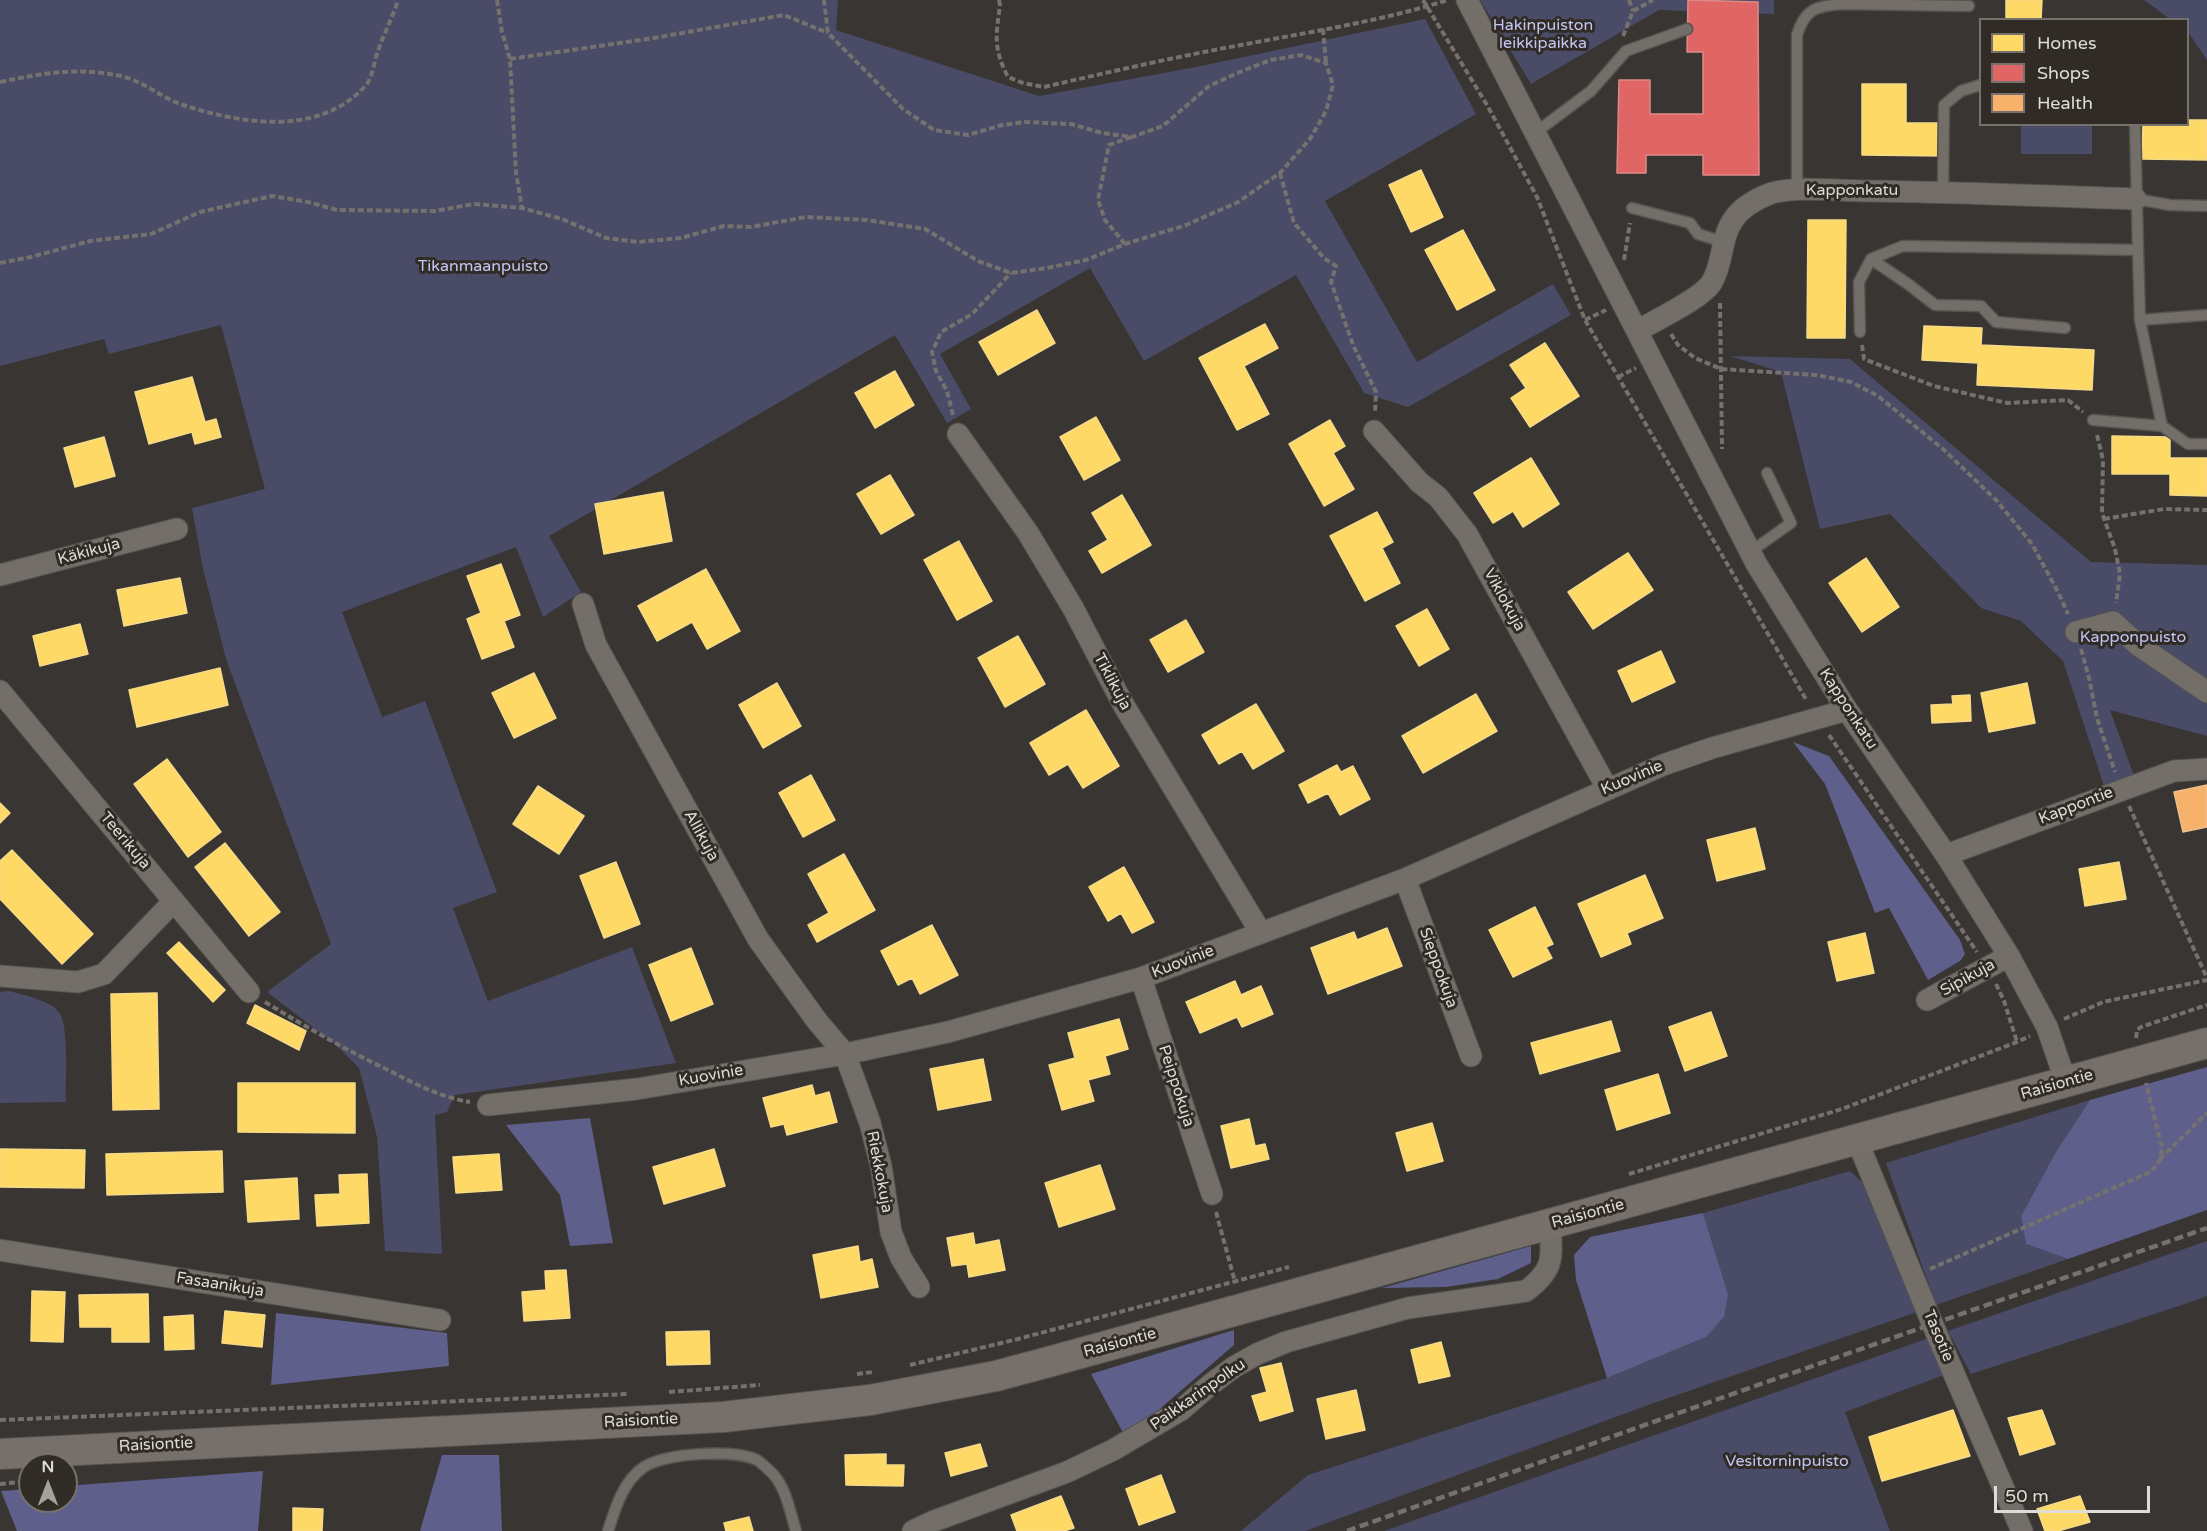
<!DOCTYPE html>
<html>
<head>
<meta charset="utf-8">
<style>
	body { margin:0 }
	#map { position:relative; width:2207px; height:1531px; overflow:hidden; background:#383533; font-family:"Varela Round",sans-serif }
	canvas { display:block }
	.legend { position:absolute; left:1979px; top:18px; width:210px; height:108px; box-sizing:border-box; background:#312b26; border:2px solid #77716d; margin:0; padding:8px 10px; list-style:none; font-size:18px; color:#dfdbd7 }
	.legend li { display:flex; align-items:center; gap:12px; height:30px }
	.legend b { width:30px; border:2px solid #77716d }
	.north { position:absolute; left:18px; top:1453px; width:60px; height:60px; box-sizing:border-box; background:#312b26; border:2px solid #77716d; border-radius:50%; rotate:0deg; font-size:16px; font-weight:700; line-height:24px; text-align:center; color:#dfdbd7 }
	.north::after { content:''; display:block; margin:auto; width:21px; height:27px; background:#a5a19e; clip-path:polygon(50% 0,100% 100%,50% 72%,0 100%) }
	.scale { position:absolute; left:1994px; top:1486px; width:156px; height:27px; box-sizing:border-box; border:3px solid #dfdbd7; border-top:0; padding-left:8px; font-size:18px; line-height:21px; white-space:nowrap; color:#dfdbd7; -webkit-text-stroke:4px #312b26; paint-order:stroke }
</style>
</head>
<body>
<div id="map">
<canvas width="2207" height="1531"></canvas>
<ul class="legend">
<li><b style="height:16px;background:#ffd966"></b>Homes</li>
<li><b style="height:16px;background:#e06666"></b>Shops</li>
<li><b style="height:16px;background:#f6b26b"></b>Health</li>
</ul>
<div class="north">N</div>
<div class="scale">50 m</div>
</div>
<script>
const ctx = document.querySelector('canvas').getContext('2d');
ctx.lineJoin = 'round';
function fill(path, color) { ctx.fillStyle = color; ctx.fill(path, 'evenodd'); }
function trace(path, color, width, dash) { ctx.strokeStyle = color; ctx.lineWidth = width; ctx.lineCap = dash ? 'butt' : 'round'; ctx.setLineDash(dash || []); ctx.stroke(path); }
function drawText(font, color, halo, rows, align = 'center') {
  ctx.font = font + ' "Varela Round",sans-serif'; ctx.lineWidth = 6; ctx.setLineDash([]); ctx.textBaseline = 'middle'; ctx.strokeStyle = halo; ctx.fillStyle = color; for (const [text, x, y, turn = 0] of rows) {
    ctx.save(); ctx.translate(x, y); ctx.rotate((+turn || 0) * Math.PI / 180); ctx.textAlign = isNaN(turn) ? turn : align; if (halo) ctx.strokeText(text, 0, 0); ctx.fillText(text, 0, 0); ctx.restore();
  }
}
const green = new Path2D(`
	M0 0H838L836 30 1039 96 1196 67 1425 19 1476 114 1325 201 1417 362 1553 284 1571 315 1408 407 1364 393 1296 275 1144 361 1090 268 940 354 971 409 947 423 895 335 549 536 581 592 543 617 516 547 342 612 382 717 425 701 497 892 453 908 488 1001 632 947 676 1063 455 1095 447 1112 435 1115 442 1254 385 1251 377 1137 359 1068 336 1045 267 992 331 944 226 659 203 569 192 508 265 489 221 325 109 354 104 339 0 366Z
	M1480 0H1774V14L1659 10 1531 84Z
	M2144 0H2207V60L2188 32V20L2170 19Z
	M2021 125H2092V154H2021Z
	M1730 356 1850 359 2091 562 2207 565V736L2110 710 2137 784 2107 795 2063 661 2021 621 1981 608 1890 514 1820 529 1781 372Z
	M10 991C25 996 52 1000 60 1014 69 1028 65 1083 66 1102L0 1103V992Z
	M2090 1100 2057 1150 2021 1216 2026 1244 2068 1259 1936 1305 1886 1163Z
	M1850 1171 1862 1182 1917 1312 1651 1404 1305 1531H1241L1308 1475 1607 1378 1706 1337 1728 1294 1703 1213Z
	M2207 1241V1296L2185 1304 1971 1374 1948 1331Z
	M1929 1338 1949 1373 1845 1412 1890 1531H1384Z`);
const forest = new Path2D(`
	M1793 742 1829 756 1960 940 1965 954 1960 961 1928 980 1889 908 1875 913 1825 784Z
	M2207 1067V1210L2068 1259 2026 1244 2021 1216 2057 1150 2090 1100Z
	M590 1118 613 1243 570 1246 560 1195 506 1125Z
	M1703 1213 1728 1294 1724 1317 1706 1337 1607 1378 1576 1280 1574 1255 1590 1237Z
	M1531 1246V1263L1498 1279 1446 1287 1382 1288Z
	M276 1313 447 1333 449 1366 271 1385Z
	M1234 1330V1345L1126 1438 1091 1374Z
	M442 1455H499L502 1531H420Z
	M263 1471 258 1531H17L1 1491 30 1489V1501H66V1486Z`);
const homes = new Path2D(`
	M2006 0H2042L2041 20H2006Z
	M1862 84H1906V123H1943V156L1862 155Z
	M2188 120H2207V160L2142 159 2143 124H2188Z
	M1421 170 1443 217 1411 232 1389 185Z
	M1808 220H1846L1845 338H1807Z
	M1463 230 1495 290 1457 310 1425 250Z
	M1037 310 1055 343 998 375 979 342Z
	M1265 324 1278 348 1244 366 1269 414 1237 430 1199 358Z
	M1924 326 1982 328 1981 345 2094 350 2092 390 1977 385 1978 363 1922 360Z
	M1545 343 1579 396 1530 427 1511 398 1526 388 1510 365Z
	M895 371 914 405 875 428 855 393Z
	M192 377 205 422 216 419 221 437 195 444 192 432 149 444 135 392Z
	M1096 417 1120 460 1084 480 1060 437Z
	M1330 420 1345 446 1333 453 1354 489 1324 506 1289 444Z
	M2112 436 2170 437V458H2207V496L2170 495V474H2112Z
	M104 437 115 476 75 487 64 448Z
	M1531 458 1559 504 1523 527 1513 511 1493 523 1474 493Z
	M890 475 914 515 881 534 857 494Z
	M663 492 672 541 604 554 595 504Z
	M1122 495 1151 545 1102 573 1089 551 1108 540 1092 513Z
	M1377 512 1393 542 1382 548 1400 583 1365 601 1330 536Z
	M959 541 992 601 957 620 924 560Z
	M1628 553 1653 590 1593 629 1568 592Z
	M1866 558 1899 607 1862 632 1829 583Z
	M501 564 520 615 504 621 514 647 482 659 467 619 481 613 467 576Z
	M706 569 740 631 707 649 692 622 657 641 638 606Z
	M180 578 187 613 124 626 117 590Z
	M1427 609 1449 649 1419 666 1396 626Z
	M1186 620 1204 652 1168 672 1150 640Z
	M80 624 88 654 40 666 33 636Z
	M1018 636 1045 684 1005 707 978 658Z
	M1661 651 1675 682 1632 702 1618 671Z
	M220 668 228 705 137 727 129 690Z
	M534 673 556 718 514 738 492 693Z
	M777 683 801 726 763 748 739 705Z
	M2027 683 2035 723 1989 732 1981 693Z
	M1476 694 1497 731 1423 773 1402 736Z
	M1970 695 1971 721 1932 723 1931 705 1953 704 1952 696Z
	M1256 704 1284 751 1253 769 1242 751 1219 764 1202 735Z
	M1086 710 1119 766 1083 788 1068 764 1049 775 1030 743Z
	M167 759 221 832 188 857 134 784Z
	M1337 765 1341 772 1353 766 1370 799 1340 815 1328 793 1308 803 1299 785Z
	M811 775 835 820 803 837 779 793Z
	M538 786 584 816 559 854 513 824Z
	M0 803 10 813 0 823Z
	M1755 828 1765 869 1717 881 1707 840Z
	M225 843 280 912 249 936 195 867Z
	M12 850 93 934 62 964 0 899V861Z
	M844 854 875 910 817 942 808 925 829 913 808 874Z
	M616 862 640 924 604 938 580 876Z
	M2119 862 2126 899 2085 906 2079 869Z
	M1124 867 1154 922 1132 933 1121 913 1108 921 1089 887Z
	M1645 875 1663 918 1627 933 1631 944 1601 957 1578 904Z
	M1535 907 1553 944 1546 947 1552 958 1513 977 1489 930Z
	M932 925 958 975 920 994 912 978 898 985 881 951Z
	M1387 928 1402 966 1328 994 1311 948 1354 932 1357 940Z
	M1865 933 1874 973 1837 981 1828 942Z
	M179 942 225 990 213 1002 167 953Z
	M691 948 713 1004 671 1021 649 965Z
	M1235 981 1241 995 1261 986 1273 1014 1242 1027 1237 1017 1200 1033 1186 1002Z
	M157 993 159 1109 113 1110 111 994Z
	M255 1005 306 1031 299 1050 247 1023Z
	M1711 1012 1727 1056 1685 1071 1669 1027Z
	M1119 1019 1128 1049 1105 1056 1110 1074 1088 1080 1094 1101 1062 1110 1049 1065 1075 1058 1068 1033Z
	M1611 1021 1620 1051 1540 1074 1531 1043Z
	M983 1059 991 1100 938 1110 930 1069Z
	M1658 1074 1670 1113 1617 1130 1605 1090Z
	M238 1083H355V1133L238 1132Z
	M812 1085 815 1096 829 1092 837 1122 787 1135 784 1124 771 1127 763 1098Z
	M1249 1119 1255 1146 1265 1144 1269 1159 1231 1168 1221 1126Z
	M1432 1123 1443 1161 1407 1171 1396 1133Z
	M0 1149 85 1150 84 1188 0 1187Z
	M714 1149 725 1186 664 1204 653 1167Z
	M222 1151 223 1192 107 1195 106 1154Z
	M499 1154 502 1190 456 1193 453 1157Z
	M1100 1165 1115 1209 1059 1227 1045 1183Z
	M367 1174 369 1223 317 1226 315 1195 340 1194 339 1175Z
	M297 1178 299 1219 248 1222 245 1181Z
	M973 1233 975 1245 999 1240 1005 1270 969 1277 967 1264 952 1266 947 1238Z
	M858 1246 860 1262 872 1259 878 1287 821 1298 813 1255Z
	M566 1270 570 1318 524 1321 522 1292 546 1290 545 1271Z
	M32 1291 65 1292 63 1342 31 1341Z
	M148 1294 149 1342H112V1327H80L79 1295Z
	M225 1311 265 1315 262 1347 222 1343Z
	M193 1315 194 1349 165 1350 164 1317Z
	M709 1331 710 1364 667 1365 666 1332Z
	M1441 1342 1450 1376 1419 1383 1411 1350Z
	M1281 1363 1293 1411 1260 1421 1252 1396 1267 1392 1260 1368Z
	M1356 1390 1365 1430 1326 1439 1317 1399Z
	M1953 1410 1970 1456 1882 1481 1869 1437Z
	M2042 1410 2055 1444 2020 1455 2008 1418Z
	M980 1444 987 1466 951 1476 945 1453Z
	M886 1454V1465H904L903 1486 846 1485 845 1455Z
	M1161 1475 1175 1512 1139 1525 1126 1489Z
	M1061 1496 1074 1528 1064 1531H1017L1011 1515Z
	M2080 1496 2090 1522 2058 1531H2045L2037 1509Z
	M293 1508 323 1509 322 1531H293Z
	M749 1517 753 1531H726L724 1523Z`);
const shops = new Path2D(`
	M1688 0 1758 2 1759 175H1703V155H1646V173H1617L1619 80H1650V114H1703V52H1687Z`);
const health = new Path2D(`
	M2207 785V827L2183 832 2174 792Z`);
const path = new Path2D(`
	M497 0 502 32 510 59 516 173 522 208
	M999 0 1000 5C996 36 993 48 1008 77L1023 83 1044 87C1109 72 1175 57 1241 45 1310 32 1381 21 1448 0
	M1423 0 1487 105 1537 197 1585 320 1807 701
	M1629 0 1633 11
	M1323 29 1326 63
	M1623 36 1633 11 1653 0
	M510 59 654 38 784 15 828 33
	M0 82C43 73 77 67 121 76 143 81 162 98 183 105 241 124 321 137 366 85 373 77 374 61 378 51 384 33 393 17 398 0
	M1280 173 1294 223 1324 258 1336 266 1331 282 1353 345 1376 392 1375 413
	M1125 244 1105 220 1098 200 1109 145 1131 137
	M1624 260 1630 223
	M0 263 31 257 90 241 151 234 200 212 272 196 308 202 337 210 435 211 474 204 522 208 562 219 606 238 638 242 681 238 724 226 751 227 806 217 867 220 925 229 978 261 1011 273 1047 268 1086 260 1125 244 1186 225 1238 202 1280 173 1310 139 1326 111 1333 85 1326 63 1301 55 1271 60 1242 71 1209 86 1163 126 1132 137 1102 133 1071 124 1025 122 1002 125 968 135 934 130 903 109 828 33 824 0
	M1720 303 1722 449
	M1585 320 1606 310
	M1671 334 1678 345 1695 358 1721 369 1817 375 1851 382 1878 396 1943 449 1997 501 2032 544 2058 592 2068 614
	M1862 345 1864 359 1934 386 2007 403 2068 400 2083 412
	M1618 377 1636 368
	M953 415 947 391 936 371 932 352 941 332 972 314 1011 273
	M2097 435 2103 460 2102 513 2115 549 2120 574 2116 603
	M2104 519 2164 509 2207 510
	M2081 649 2089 678 2097 718 2115 772
	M1829 735 1977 952
	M2129 806 2207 978
	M1996 984 2004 1001 2017 1042
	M265 1002C306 1027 346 1050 388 1070 415 1084 440 1097 470 1102
	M2064 1019 2103 1002 2207 980
	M2136 1038 2137 1030 2141 1027 2207 1005
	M2160 1159 2207 1113
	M1629 1174 1842 1109 2017 1042 2030 1036
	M1216 1212 1235 1282
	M1930 1269 2152 1171 2160 1160 2162 1148 2146 1083
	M910 1365 1018 1339 1289 1267
	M857 1374 873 1372
	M669 1392 760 1385
	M0 1420 629 1394
	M0 1484 30 1481`);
const lane = new Path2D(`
	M1535 133 1591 91 1626 51 1687 29
	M1797 191V35C1805 9 1816 6 1842 4L1969 6
	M1943 192 1944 105 1961 91 1980 85
	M2136 199 2170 205 2207 206
	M1632 208 1690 223 1698 234 1723 242
	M2138 250 2140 320 2207 315
	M1871 259 1908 284 1935 305 1981 306 1996 322 2065 328
	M2140 320 2162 426 2188 444H2207
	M1860 332 1859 282 1871 259 1903 246 2138 250 2135 124
	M2093 420 2162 426
	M1750 552 1791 523 1767 473
	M608 1531C615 1509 623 1481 644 1467 665 1453 733 1449 757 1460 762 1463 770 1471 774 1475 787 1491 790 1512 796 1531`);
const street = new Path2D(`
	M1467 0 1757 565 1847 710 1946 855 2009 956 2047 1027 2066 1082
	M1637 331C1654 321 1703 298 1712 282 1726 258 1718 229 1744 208 1752 202 1763 196 1772 193 1797 186 1841 191 1868 191 1957 192 2046 196 2136 199
	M1374 431 1419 482 1438 497 1467 534 1607 788
	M958 434 1028 533 1073 608 1123 704 1261 933
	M0 575 177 529
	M583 604 596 645 758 939 817 1021 845 1054 870 1123 881 1166 891 1232 901 1258 919 1287
	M2076 632 2113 622 2138 645 2207 692
	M0 691 249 992
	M1946 855 2174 771 2207 769
	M1405 879 1471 1056
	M0 976 78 982 104 974 174 901
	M1141 978 1212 1194
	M1927 1000 2009 956
	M488 1105 637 1089 845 1054 948 1032 1141 978 1405 879 1663 765 1712 748 1847 710
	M1857 1140 1932 1323 2022 1531
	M0 1250 440 1320
	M913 1531 934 1521 1067 1472 1113 1450 1181 1410 1210 1385 1234 1367 1257 1354 1286 1342 1408 1308 1526 1291C1555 1269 1552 1258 1550 1224`);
const secondary = new Path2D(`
	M0 1454 723 1417 870 1400 996 1376 1052 1361 2207 1043`);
const rail = new Path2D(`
	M1347 1531 1718 1399 2207 1228`);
const parkNames = [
	["Hakinpuiston",1543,26],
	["leikkipaikka",1543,44],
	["Tikanmaanpuisto",483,267],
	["Kapponpuisto",2133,638],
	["Vesitorninpuisto",1787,1462]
];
const streetNames = [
	["Kapponkatu",1852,191],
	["Käkikuja",89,552,-15],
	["Viklokuja",1504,600,61],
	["Tiklikuja",1112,682,62],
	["Kapponkatu",1848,709,57],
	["Kuovinie",1632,778,-23],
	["Kappontie",2076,806,-21],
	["Allikuja",701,836,61],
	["Teerikuja",125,841,50],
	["Kuovinie",1183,962,-21],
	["Sieppokuja",1438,968,70],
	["Sipikuja",1968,978,-29],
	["Kuovinie",711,1076,-10],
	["Raisiontie",2057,1085,-16],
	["Peippokuja",1176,1086,72],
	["Riekkokuja",879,1172,79],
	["Raisiontie",1588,1214,-15],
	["Fasaanikuja",220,1285,9],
	["Tasotie",1938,1336,67],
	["Raisiontie",1120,1343,-15],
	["Paikkarinpolku",1198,1395,-35],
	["Raisiontie",641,1421,-3],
	["Raisiontie",156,1445,-3]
];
fill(green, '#4a4b67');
fill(forest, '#5f5f8b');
fill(homes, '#ffd966');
trace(homes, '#f5da88', 1.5);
fill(shops, '#e06666');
trace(shops, '#e08988', 1.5);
fill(health, '#f6b26b');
trace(health, '#efbe8b', 1.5);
trace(lane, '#555351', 13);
trace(street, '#555351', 23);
trace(secondary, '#555351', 32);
trace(path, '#75716e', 4, [6, 3]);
trace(lane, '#746e69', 10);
trace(street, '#746e69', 21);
trace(secondary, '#77706a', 30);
trace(rail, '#76716e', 4.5, [9, 4.5]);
drawText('16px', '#c3c6f5', '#312b26', parkNames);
drawText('16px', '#dfdbd7', '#312b26', streetNames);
</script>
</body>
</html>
